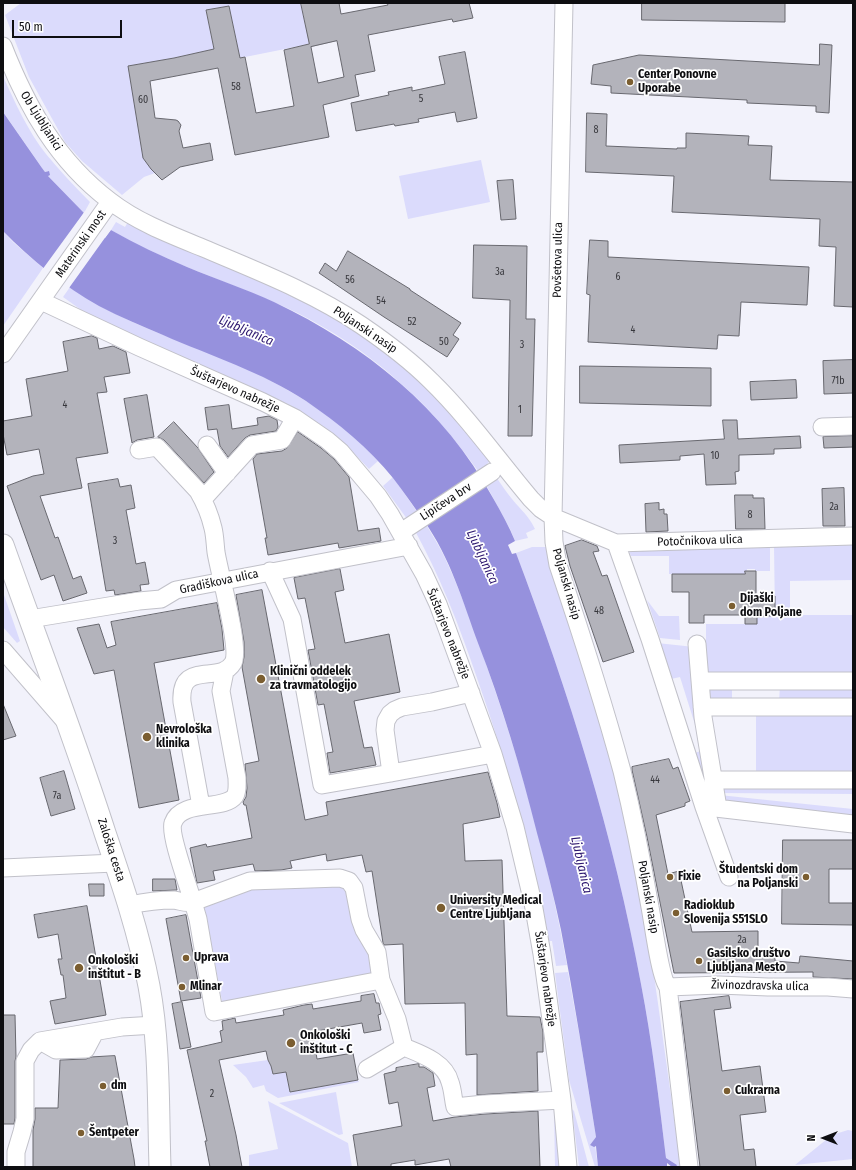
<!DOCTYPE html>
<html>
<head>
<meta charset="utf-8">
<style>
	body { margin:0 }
	#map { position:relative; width:856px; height:1170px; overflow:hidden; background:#f2f2fb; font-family:"Fira Sans Condensed",sans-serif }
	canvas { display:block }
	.frame { position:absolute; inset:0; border:4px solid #0e0e11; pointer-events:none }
	.north { position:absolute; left:804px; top:1118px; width:40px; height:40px; -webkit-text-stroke:3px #fff; paint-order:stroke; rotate:270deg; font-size:11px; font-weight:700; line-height:16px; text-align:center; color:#0e0e11 }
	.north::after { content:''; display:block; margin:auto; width:14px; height:18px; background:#0e0e11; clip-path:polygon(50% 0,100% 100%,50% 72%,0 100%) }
	.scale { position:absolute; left:12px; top:20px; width:110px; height:18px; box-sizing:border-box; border:2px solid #0e0e11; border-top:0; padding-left:5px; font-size:12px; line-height:14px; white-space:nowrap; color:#0e0e11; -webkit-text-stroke:3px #fff; paint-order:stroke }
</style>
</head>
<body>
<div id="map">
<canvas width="856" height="1170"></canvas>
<div class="frame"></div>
<div class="north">N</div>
<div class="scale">50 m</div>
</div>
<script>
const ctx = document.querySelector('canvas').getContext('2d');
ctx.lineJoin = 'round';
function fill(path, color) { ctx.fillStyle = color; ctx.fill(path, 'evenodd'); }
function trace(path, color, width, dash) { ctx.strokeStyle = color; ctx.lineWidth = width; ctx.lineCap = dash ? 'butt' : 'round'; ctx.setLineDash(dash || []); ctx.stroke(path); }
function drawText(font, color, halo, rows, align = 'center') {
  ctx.font = font + ' "Fira Sans Condensed",sans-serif'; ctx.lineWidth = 3.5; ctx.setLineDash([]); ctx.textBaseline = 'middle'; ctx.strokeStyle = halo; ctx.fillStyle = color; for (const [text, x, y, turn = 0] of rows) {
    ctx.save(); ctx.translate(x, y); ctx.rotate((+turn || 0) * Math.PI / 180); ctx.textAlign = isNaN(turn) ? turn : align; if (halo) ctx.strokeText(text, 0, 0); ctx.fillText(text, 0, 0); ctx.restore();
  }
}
const green = new Path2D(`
	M21 3H301L309 43 310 44 240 58 229 6 206 10 214 49 174 58 129 66 143 157 155 173 144 177 122 195 82 161 65 142 29 77 5 15Z
	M3 76C15 103 28 131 46 154 60 171 75 187 90 202L84 213 48 176V171L45 172 42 168 6 116 3 112Z
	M481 160 490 202 408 219 399 176Z
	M116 222 125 227 128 222C215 260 306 293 383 350 425 380 458 420 490 461L487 464 491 470 481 475C459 445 436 415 408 390 369 353 321 322 271 301 217 278 162 260 111 230Z
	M3 231 13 242 43 268 3 326Z
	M70 287C118 321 174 338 227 360 282 384 338 415 378 461L369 469 347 446 324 427 288 404 148 343 84 312 63 297Z
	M494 474C500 482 505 491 512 499 521 510 529 516 535 529L526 533 528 538 515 541 510 529 484 481Z
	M393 477 420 516 410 523 383 486Z
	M424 521C431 533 439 545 445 558 466 603 482 652 498 699 527 786 551 875 567 965L556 966 552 941H549C541 893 528 847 515 799 504 758 491 718 477 678 459 625 440 576 413 527Z
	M853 545V580L790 581V615H853V677H703L702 646H706V624H757V617H760V616H775L774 547Z
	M532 547H546L554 578 593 699 614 772 629 837 652 961 681 1167H676L677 1165 666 1158C659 1100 652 1041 641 984 614 836 569 693 516 553Z
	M770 547V571H755V569H747V571H745V574H669V556H631L629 551Z
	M3 592 20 641 17 643 3 627Z
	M647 600 659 616H679L680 640 660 638Z
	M657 643 694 647 709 802 695 753 703 750 680 677 671 679Z
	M704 684H732V704H705Z
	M780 684H853V703L779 704Z
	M853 710V794L719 793 718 787 762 772 756 771V714Z
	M719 795 853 809V819L720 804Z
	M341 884 351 891 369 946 372 974 223 1003 222 1001 204 907 256 886Z
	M568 972 581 1044 596 1137 590 1145H595L598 1167H595L569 1080 555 973Z
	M268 1060 271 1066 273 1074 286 1072 290 1092 358 1080 359 1082 278 1098 266 1091 264 1085 253 1088 246 1077 233 1065Z
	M336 1092 343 1134 339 1135 279 1103Z
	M268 1101 348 1143 352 1167H249V1155L278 1149Z
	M572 1109 574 1111 589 1167H579Z
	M554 1112 556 1115 562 1167H555Z
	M848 1130 853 1131V1159L795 1165 832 1135Z`);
const water = new Path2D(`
	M3 112 42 168 45 172 49 171 50 175 48 176 84 213 80 219 105 238 111 230C136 244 161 256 187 267 216 279 246 289 274 302 366 346 444 408 493 498 501 512 509 526 515 541L508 545 512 554 516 553C569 693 614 836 641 984 652 1041 659 1100 666 1158L677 1165 676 1167H672L667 1163V1167H598L596 1146 594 1147 590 1145 596 1137C585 1068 574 998 561 930 554 897 546 865 537 833 521 769 502 705 478 643 463 602 450 557 424 521 414 507 404 492 393 478 369 448 338 423 306 401 262 372 211 356 163 335 142 326 120 317 99 306 65 287 30 259 3 231Z`);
const pier = new Path2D(`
	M85 211 86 213 82 218 105 235 110 228H112L69 288 42 270Z`);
const building = new Path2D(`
	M301 3H339L341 14 388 5 387 3H469L473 18 453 22 452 19 368 35 375 71 355 75 359 96 323 105 329 137 235 155 218 68 150 81 155 118 176 120 178 121 181 125 179 131 183 148 210 143 213 160 180 167 162 180 151 169 143 158 128 66 174 58 214 49 206 10 229 6 240 58 245 57 256 113 294 106 284 50 309 44ZM337 41 344 77 318 83 311 47Z
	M642 3H785V22L642 20Z
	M820 44 832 45 829 113 816 112V106L747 103V100L611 93V86L591 84 593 65 639 55 819 65Z
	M465 52 477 118 457 122 455 112 418 119 419 122 395 126 394 124 356 131 351 103 389 95 388 92 412 87V91L445 84 439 57Z
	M587 113 607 114 606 146 677 149V148H686V133L749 136 748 145 772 146 770 180 853 182V307L834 306 836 247 819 246 820 219 672 212 674 176 586 172Z
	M513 180 516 219 501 220 497 181Z
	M590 240 608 241V257L809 267 807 305 741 302 739 336 718 335 717 349 588 342 590 295 587 294Z
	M474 245 527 246 526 319H535L532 436H508L510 300 473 298Z
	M348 251 410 289V290L461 323 453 335 459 339 447 357 384 317 319 273 325 263 336 271Z
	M92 336 97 338 99 349 113 346 126 352 130 373 104 377 107 392 97 393 108 453 76 458 82 488 40 496 55 538 58 537 73 579 81 576 87 593 63 601 54 575 41 580 7 486 33 476 44 474 39 449 7 455 3 434V421L32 416 26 379 68 371 63 342Z
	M853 360V393L824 394 823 361Z
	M580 366 711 368V406L580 403Z
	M796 380 797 398 751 400 750 382Z
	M147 395 154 437 137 440 132 443 124 399Z
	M229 405 232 429 258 425 257 418 269 416 277 420 278 427 276 431 250 435 245 438 228 457 220 446 217 429 208 430 205 408Z
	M723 420H737L738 439 800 436 801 448 774 449V454L739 455V471L735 472 736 484 706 485 704 454 680 456V460L620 463 619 445 724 439Z
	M174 422 198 448 214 472 204 483 164 440 158 437Z
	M298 432 321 448 334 459 349 477 358 531 379 528 381 541 339 548 338 543 268 555 265 538H267L253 459 257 454 282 451 287 448Z
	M853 436V447L824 448 823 437Z
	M118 479 120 487 131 485 135 508 126 510 136 564 145 562 149 584 140 585 141 591 115 595 114 590 106 591 88 484Z
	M844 488 845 526H823L822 489Z
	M735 495H753V498H764L765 529H736Z
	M659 503V510L664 509V514H667L668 531 646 532 645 504Z
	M582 540 597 546 599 551 593 552 602 576 607 575 634 652 603 662 570 566 565 546Z
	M340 569 344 590 335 592 345 643 389 634 400 692 354 701 364 748 372 747 376 765 330 773 327 753 333 752 324 704 318 705 308 650 315 649 305 598 298 599 294 578Z
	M745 571H756V596H775V616H760V617H757V624H745V615H704V623H689V592H672V574H745Z
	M262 590 305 820 328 815 326 802 488 772 497 803 500 817 463 824 465 861 502 860 507 1016 540 1017 543 1032V1052H537L538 1091 477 1095V1054L466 1055 465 1003 405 1004 403 944 384 945 383 943 372 871 366 872 362 855 327 861 326 854 290 861 292 868 281 870 255 871 253 864 213 871 215 880 197 883 190 848 206 844 207 847 252 838 246 805H244L243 802 246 797 247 788 245 764 259 761 242 667 244 657V642L236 595Z
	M217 603 222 629 224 650 154 663 179 800 139 808 114 670 94 674 77 628 99 624 107 648 116 645 111 622Z
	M3 704 16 736 3 740Z
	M669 759 673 769 678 767 690 801 685 803V806L656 815 668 874 679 871 692 932 758 931V956L775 957V961L799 963 800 956 853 961V979L813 977V972L674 973 647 837 632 770V767Z
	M64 771 75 809 51 816 40 778Z
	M783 840H853V869H829V903H853V925L782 924Z
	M153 879H175L177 890 153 891Z
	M89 884H104V896H90Z
	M87 906 106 1015 55 1024 50 1001 66 998 63 975H61L58 959H62L58 934 38 938 34 915Z
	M186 915 201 998 181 1001 166 919Z
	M374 994 376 1003H379L381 1014 378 1015 381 1030 364 1033 362 1023 317 1031 318 1033 313 1034 317 1059 353 1053 358 1080 290 1092 286 1072 273 1074 271 1066 268 1060 266 1051 219 1060 236 1135 242 1167H210L205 1141H207L187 1050 222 1042 220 1031 223 1030 222 1021 235 1018 236 1023 284 1015 283 1010 304 1005 312 1004 313 1009 361 1001V996Z
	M729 996 731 1008 714 1010 722 1071 760 1066 766 1112 740 1115 744 1150 754 1149 756 1167H700L680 1002Z
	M182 1002 191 1047 180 1049 172 1004Z
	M3 1015H15L16 1057 15 1061V1118L14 1124H3Z
	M115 1056 134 1159 135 1167H33V1130L35 1119V1108H58L60 1060 86 1059 92 1057Z
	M419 1064V1067H424L433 1073 435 1086 427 1088 433 1121 455 1117 485 1114 538 1111 540 1167H451L449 1159 415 1165V1160L391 1164V1167H358L353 1135 402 1126 398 1102 389 1104 384 1074 396 1071V1068Z`);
const minor = new Path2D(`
	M564 3 553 517 554 542 558 565C581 633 603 701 622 771 633 816 642 861 650 907 653 922 660 978 668 987L689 1167
	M3 46C27 107 57 161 110 201 137 222 171 235 203 248 257 271 312 292 361 325 386 342 410 360 431 381 468 417 498 460 531 499L541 509 553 517 616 543 853 536
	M41 301 139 347 263 402 295 418 327 440 341 452 378 496 390 514 424 574 438 604 493 754 515 827 533 903 542 954 562 1100 568 1167
	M3 354 110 202
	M822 427 853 426
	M207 445 227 473
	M139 450 157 447 198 491C205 503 210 515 213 528 215 536 215 544 216 552 219 572 241 649 233 663 220 685 179 659 182 702L201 806
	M203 499 252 445 282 440 295 418
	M401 532 492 472
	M616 543 650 639 704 807 729 877
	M270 571 292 619 322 785 391 773
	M30 619 139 601 161 599 176 590 409 546
	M697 644 703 717 718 808
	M3 650 63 719
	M700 681H853
	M471 693 432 702 402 707 395 710 390 714 386 721 385 730 391 773 493 754
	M702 707H853
	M713 780H853
	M707 807 853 824
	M3 868 115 863
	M129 905C144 902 159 900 174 900 182 901 184 904 193 902L198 919 214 1012 381 980 377 952 364 930 360 919 354 888 349 881 340 878 250 881 193 902C189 888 169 834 173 823 181 799 224 811 235 796 238 791 237 784 237 778L221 691 225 671
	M381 980 397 1019 404 1047C421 1054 445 1062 450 1082 453 1090 453 1099 455 1107L484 1104 562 1100
	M668 987 719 985 768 987H828L853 989
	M42 1042 56 1050 86 1049 95 1032
	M367 1069 404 1047
	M16 1167V1152L22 1132 25 1119V1061L31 1050 40 1041 122 1027 155 1025`);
const major = new Path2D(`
	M3 545C37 641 74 736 105 833 122 883 139 933 149 986 160 1045 158 1107 160 1167`);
const markers = [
	[630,82,4,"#7b5e31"],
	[732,606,4,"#7b5e31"],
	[261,679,5,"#7b5e31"],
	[147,737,5,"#7b5e31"],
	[670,877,4,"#7b5e31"],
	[806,877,4,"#7b5e31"],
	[441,908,5,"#7b5e31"],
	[676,913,4,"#7b5e31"],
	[186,958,4,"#7b5e31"],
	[699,961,4,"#7b5e31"],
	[79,968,5,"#7b5e31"],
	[182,987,4,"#7b5e31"],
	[291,1043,5,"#7b5e31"],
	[103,1086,4,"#7b5e31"],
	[727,1091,4,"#7b5e31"],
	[81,1133,4,"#7b5e31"]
];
const numberNames = [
	["58",236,87],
	["5",421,99],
	["60",143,100],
	["8",596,130],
	["3a",500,272],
	["6",618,277],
	["56",350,280],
	["54",381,301],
	["52",412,322],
	["4",633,330],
	["50",444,342],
	["3",522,345],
	["71b",838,381],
	["4",65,405],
	["1",520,410],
	["10",715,456],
	["2a",834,507],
	["8",750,515],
	["3",115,541],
	["48",599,611],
	["44",655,780],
	["7a",57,796],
	["2a",742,940],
	["2",212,1094]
];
const poiNames = [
	["Center Ponovne",638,75],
	["Uporabe",638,89],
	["Dijaški",740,599],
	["dom Poljane",740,613],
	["Klinični oddelek",270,672],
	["za travmatologijo",270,686],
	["Nevrološka",156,730],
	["klinika",156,744],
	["Študentski dom",798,870,"right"],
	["na Poljanski",798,884,"right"],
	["Fixie",678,877],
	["University Medical",450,901],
	["Centre Ljubljana",450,915],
	["Radioklub",684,906],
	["Slovenija S51SLO",684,920],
	["Gasilsko društvo",707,954],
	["Ljubljana Mesto",707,968],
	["Uprava",194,958],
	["Onkološki",88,961],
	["inštitut - B",88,975],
	["Mlinar",190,987],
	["Onkološki",300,1036],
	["inštitut - C",300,1050],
	["dm",111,1086],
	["Cukrarna",735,1091],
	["Šentpeter",89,1133]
];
const streetNames = [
	["Ob Ljubljanici",41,121,58],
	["Materinski most",81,244,-55],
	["Povšetova ulica",558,260,-89],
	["Poljanski nasip",365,330,34],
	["Šuštarjevo nabrežje",235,390,24],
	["Lipičeva brv",446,502,-33],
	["Potočnikova ulica",700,541,-2],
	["Gradiškova ulica",219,582,-12],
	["Poljanski nasip",566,584,74],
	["Šuštarjevo nabrežje",448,634,68],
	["Zaloška cesta",111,850,72],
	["Poljanski nasip",648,897,80],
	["Šuštarjevo nabrežje",545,979,82],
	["Živinozdravska ulica",760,986,1]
];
const waterNames = [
	["Ljubljanica",246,331,23],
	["Ljubljanica",482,557,65],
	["Ljubljanica",581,865,77]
];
fill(green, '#dbdbfc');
fill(water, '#9691dd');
fill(pier, '#f2f2fb');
fill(building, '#b3b3bb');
trace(building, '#68686f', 1);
trace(minor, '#c1c1c9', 19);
trace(major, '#c1c1c9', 23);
trace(minor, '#fff', 17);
trace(major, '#fff', 21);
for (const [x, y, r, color] of markers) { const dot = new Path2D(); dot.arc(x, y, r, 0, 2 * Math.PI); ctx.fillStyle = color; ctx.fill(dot); trace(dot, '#fff', 1.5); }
drawText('10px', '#37373c', null, numberNames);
drawText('bold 12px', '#0e0e11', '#fff', poiNames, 'left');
drawText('12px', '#0e0e11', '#fff', streetNames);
drawText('italic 13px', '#2d176f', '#fff', waterNames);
</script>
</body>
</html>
